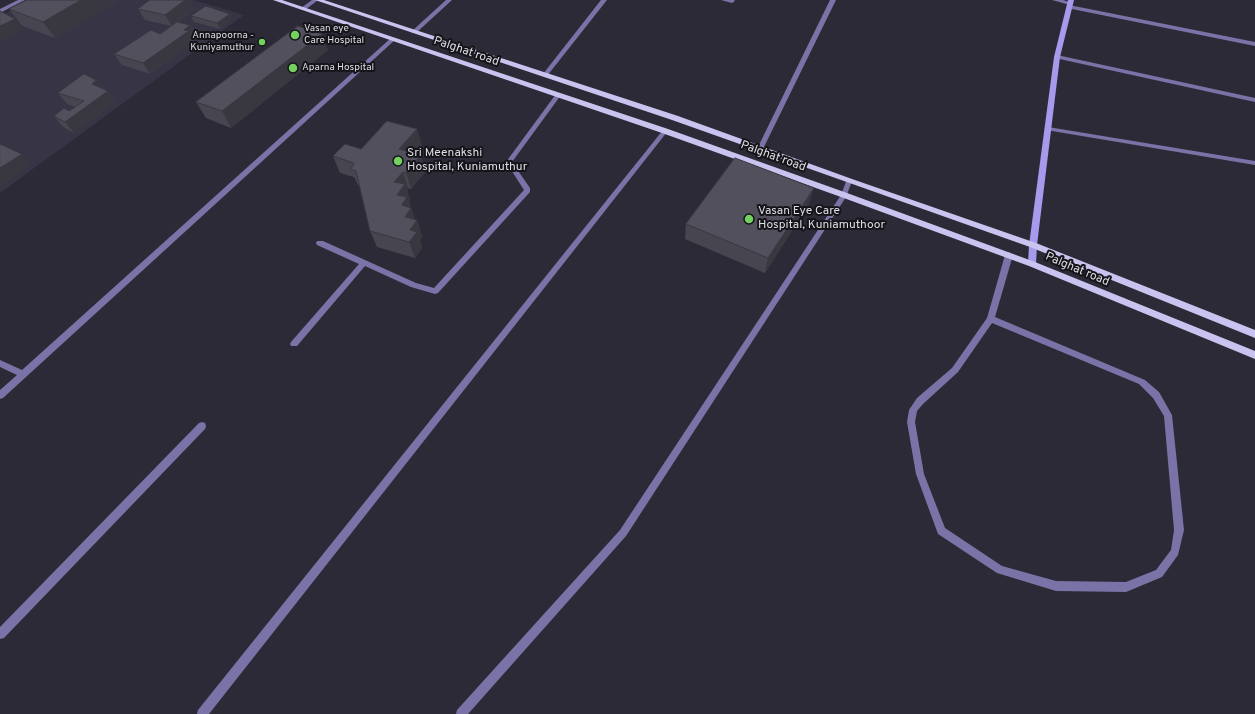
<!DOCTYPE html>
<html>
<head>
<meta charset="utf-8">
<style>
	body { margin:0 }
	canvas { display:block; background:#2c2a36 }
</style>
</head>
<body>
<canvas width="1255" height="714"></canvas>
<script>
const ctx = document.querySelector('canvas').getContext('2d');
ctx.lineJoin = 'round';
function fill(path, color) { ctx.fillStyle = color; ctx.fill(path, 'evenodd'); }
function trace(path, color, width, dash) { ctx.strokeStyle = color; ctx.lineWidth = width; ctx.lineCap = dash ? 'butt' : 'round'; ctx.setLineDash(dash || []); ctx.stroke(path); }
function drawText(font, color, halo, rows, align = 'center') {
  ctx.font = font + ' Overpass,sans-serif'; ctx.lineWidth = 4; ctx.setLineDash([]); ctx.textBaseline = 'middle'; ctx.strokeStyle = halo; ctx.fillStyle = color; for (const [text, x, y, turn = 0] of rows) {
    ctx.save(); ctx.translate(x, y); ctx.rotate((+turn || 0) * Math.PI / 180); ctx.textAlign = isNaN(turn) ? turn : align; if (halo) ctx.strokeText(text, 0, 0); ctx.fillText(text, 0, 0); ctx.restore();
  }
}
const built = new Path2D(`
	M31 0H194L244 15 0 193V16Z`);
const lane = new Path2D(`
	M1052 0H1063L1073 3 1070 5Z
	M1009 252 1013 255 995 317 1145 380 1159 392 1172 415 1184 530 1178 555 1162 577 1126 592 1056 591 997 573 938 534 916 474 907 422 909 410 917 398 952 368 987 318 1005 255ZM992 323 1139 384 1153 398 1164 416 1174 530 1171 550 1156 570 1126 582 1056 581 1002 566 945 528 924 474 915 422 917 411 923 404 958 372Z`);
const street = new Path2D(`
	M18 0H25L0 13V9Z
	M312 0H318L305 10H301V8Z
	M446 0H452L416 33H412V31Z
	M601 0H607L547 76H543V74Z
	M721 0H734L735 1 732 3Z
	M830 0H836L763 149 762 150H758L757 149Z
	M1069 5 1255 42V46L1067 8V6Z
	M391 38 396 39 3 398 0 399V390L17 375 0 367V360L22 370Z
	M1057 55 1255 98V102L1055 58V56Z
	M558 93 561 95 512 162 530 188V192L438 293 435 294 411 287 365 266 297 346H291L290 344 291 342 359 264 317 245 316 243 317 241H323L416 283 434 288 524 190 506 162 556 94Z
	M1048 127 1255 161V165L1046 130 1045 129Z
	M665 129 667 130V132L209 714H197L198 710 663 130Z
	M847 179H849L852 181 846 197 626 536 468 714H456L457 710 620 530 841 195Z
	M202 422 205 423 206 426 205 429 4 638 0 639V627L199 423Z`);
const secondary = new Path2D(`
	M1068 0H1074L1060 57 1037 245 1036 264 1032 267 1028 264 1029 245 1054 57Z`);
const primary = new Path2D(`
	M273 0H282L668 129 847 193 1035 262 1255 351V359L1029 266 841 197 662 133Z
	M315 0H324L678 116 852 179 1036 243 1255 330V338L1030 247 672 120Z`);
const wall = new Path2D(`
	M27 0H117V1L55 38 22 26 9 9Z
	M150 0H190L194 9 178 22 190 25 196 37 193 39 195 43 150 74 122 65 114 54 160 34 171 26 145 20 138 9Z
	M191 16 233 20 220 29 194 22Z
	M328 50 231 128 206 118 196 102Z
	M96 80 102 88 108 91 116 102 74 133 63 127 54 116 69 111 75 107 67 104 58 93Z
	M417 129 422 146 415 154 426 171 411 189 408 188 407 190 410 200 409 202 415 220H417L422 236 420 240 422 248 415 258 377 247 370 231 360 186 358 185 354 177 340 173 333 156 361 149Z
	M809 204 765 273 685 239 686 224Z`);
const shadedWall = new Path2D(`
	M81 0H117V1L55 38 43 22Z
	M185 0H190L194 9 172 26 165 15Z
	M230 14 233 20 220 29 217 23Z
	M15 19 23 30 0 43V26Z
	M190 25 196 37 193 39 195 43 150 74 143 63Z
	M322 34 328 50 231 128 222 111Z
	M96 80 104 91 92 84Z
	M108 91 116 102 74 133 65 122Z
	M417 129 422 146 405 165 399 149Z
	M22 154 32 165 0 187V168Z
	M421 155 426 171 411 189 406 173Z
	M403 172 408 188 407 190 410 200 409 202 416 222 417 220 422 236 420 240 422 248 415 258 409 242 405 217 397 195 394 182Z
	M814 188 809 204 765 273 768 258Z`);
const building = new Path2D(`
	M27 0H81L43 22 9 9Z
	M150 0H185L165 15 138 9Z
	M206 6 230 14 217 23 191 16Z
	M0 11 15 19 0 26Z
	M177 22 190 25 184 30 189 31 143 63 114 54 151 30 160 34Z
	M298 26 322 34 222 111 196 102Z
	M84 74 96 80 92 84 108 91 65 122 54 116 64 108 69 111 84 101 58 93Z
	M387 121 417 129 399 149 421 155 406 173 403 172 394 182 405 184 397 195 407 197 402 205 411 208 405 217 417 220 410 230 417 232 409 242 370 231 356 171 351 169 354 163 333 156 345 144 361 149Z
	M0 144 22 154 0 168Z
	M735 158 814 188 768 258 686 224Z`);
const markers = [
	[295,35,5,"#73d25d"],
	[262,42,4,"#73d25d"],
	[293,68,5,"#73d25d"],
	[398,161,5,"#73d25d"],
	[749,219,5,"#73d25d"]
];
const farPoinames = [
	["Vasan eye",304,29],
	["Care Hospital",304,41],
	["Annapoorna -",254,36,"right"],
	["Kuniyamuthur",254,48,"right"],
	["Aparna Hospital",302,68]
];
const streetNames = [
	["Palghat road",466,52,19],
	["Palghat road",773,157,20],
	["Palghat road",1077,270,23]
];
const poiNames = [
	["Sri Meenakshi",407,154],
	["Hospital, Kuniamuthur",407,168],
	["Vasan Eye Care",758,212],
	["Hospital, Kuniamuthoor",758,226]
];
fill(built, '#363445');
fill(lane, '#7a73a7');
fill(street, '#7a73a7');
fill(secondary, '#a69aed');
fill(primary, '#c8c4ef');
fill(wall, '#474550');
fill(shadedWall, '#393841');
fill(building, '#52505d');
trace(building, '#393841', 1);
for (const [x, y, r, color] of markers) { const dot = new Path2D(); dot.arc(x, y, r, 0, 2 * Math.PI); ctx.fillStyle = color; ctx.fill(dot); trace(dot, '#141419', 1.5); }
drawText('10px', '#dedee6', '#141419', farPoinames, 'left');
drawText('12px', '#dedee6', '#141419', streetNames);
drawText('12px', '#dedee6', '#141419', poiNames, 'left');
</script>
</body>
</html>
